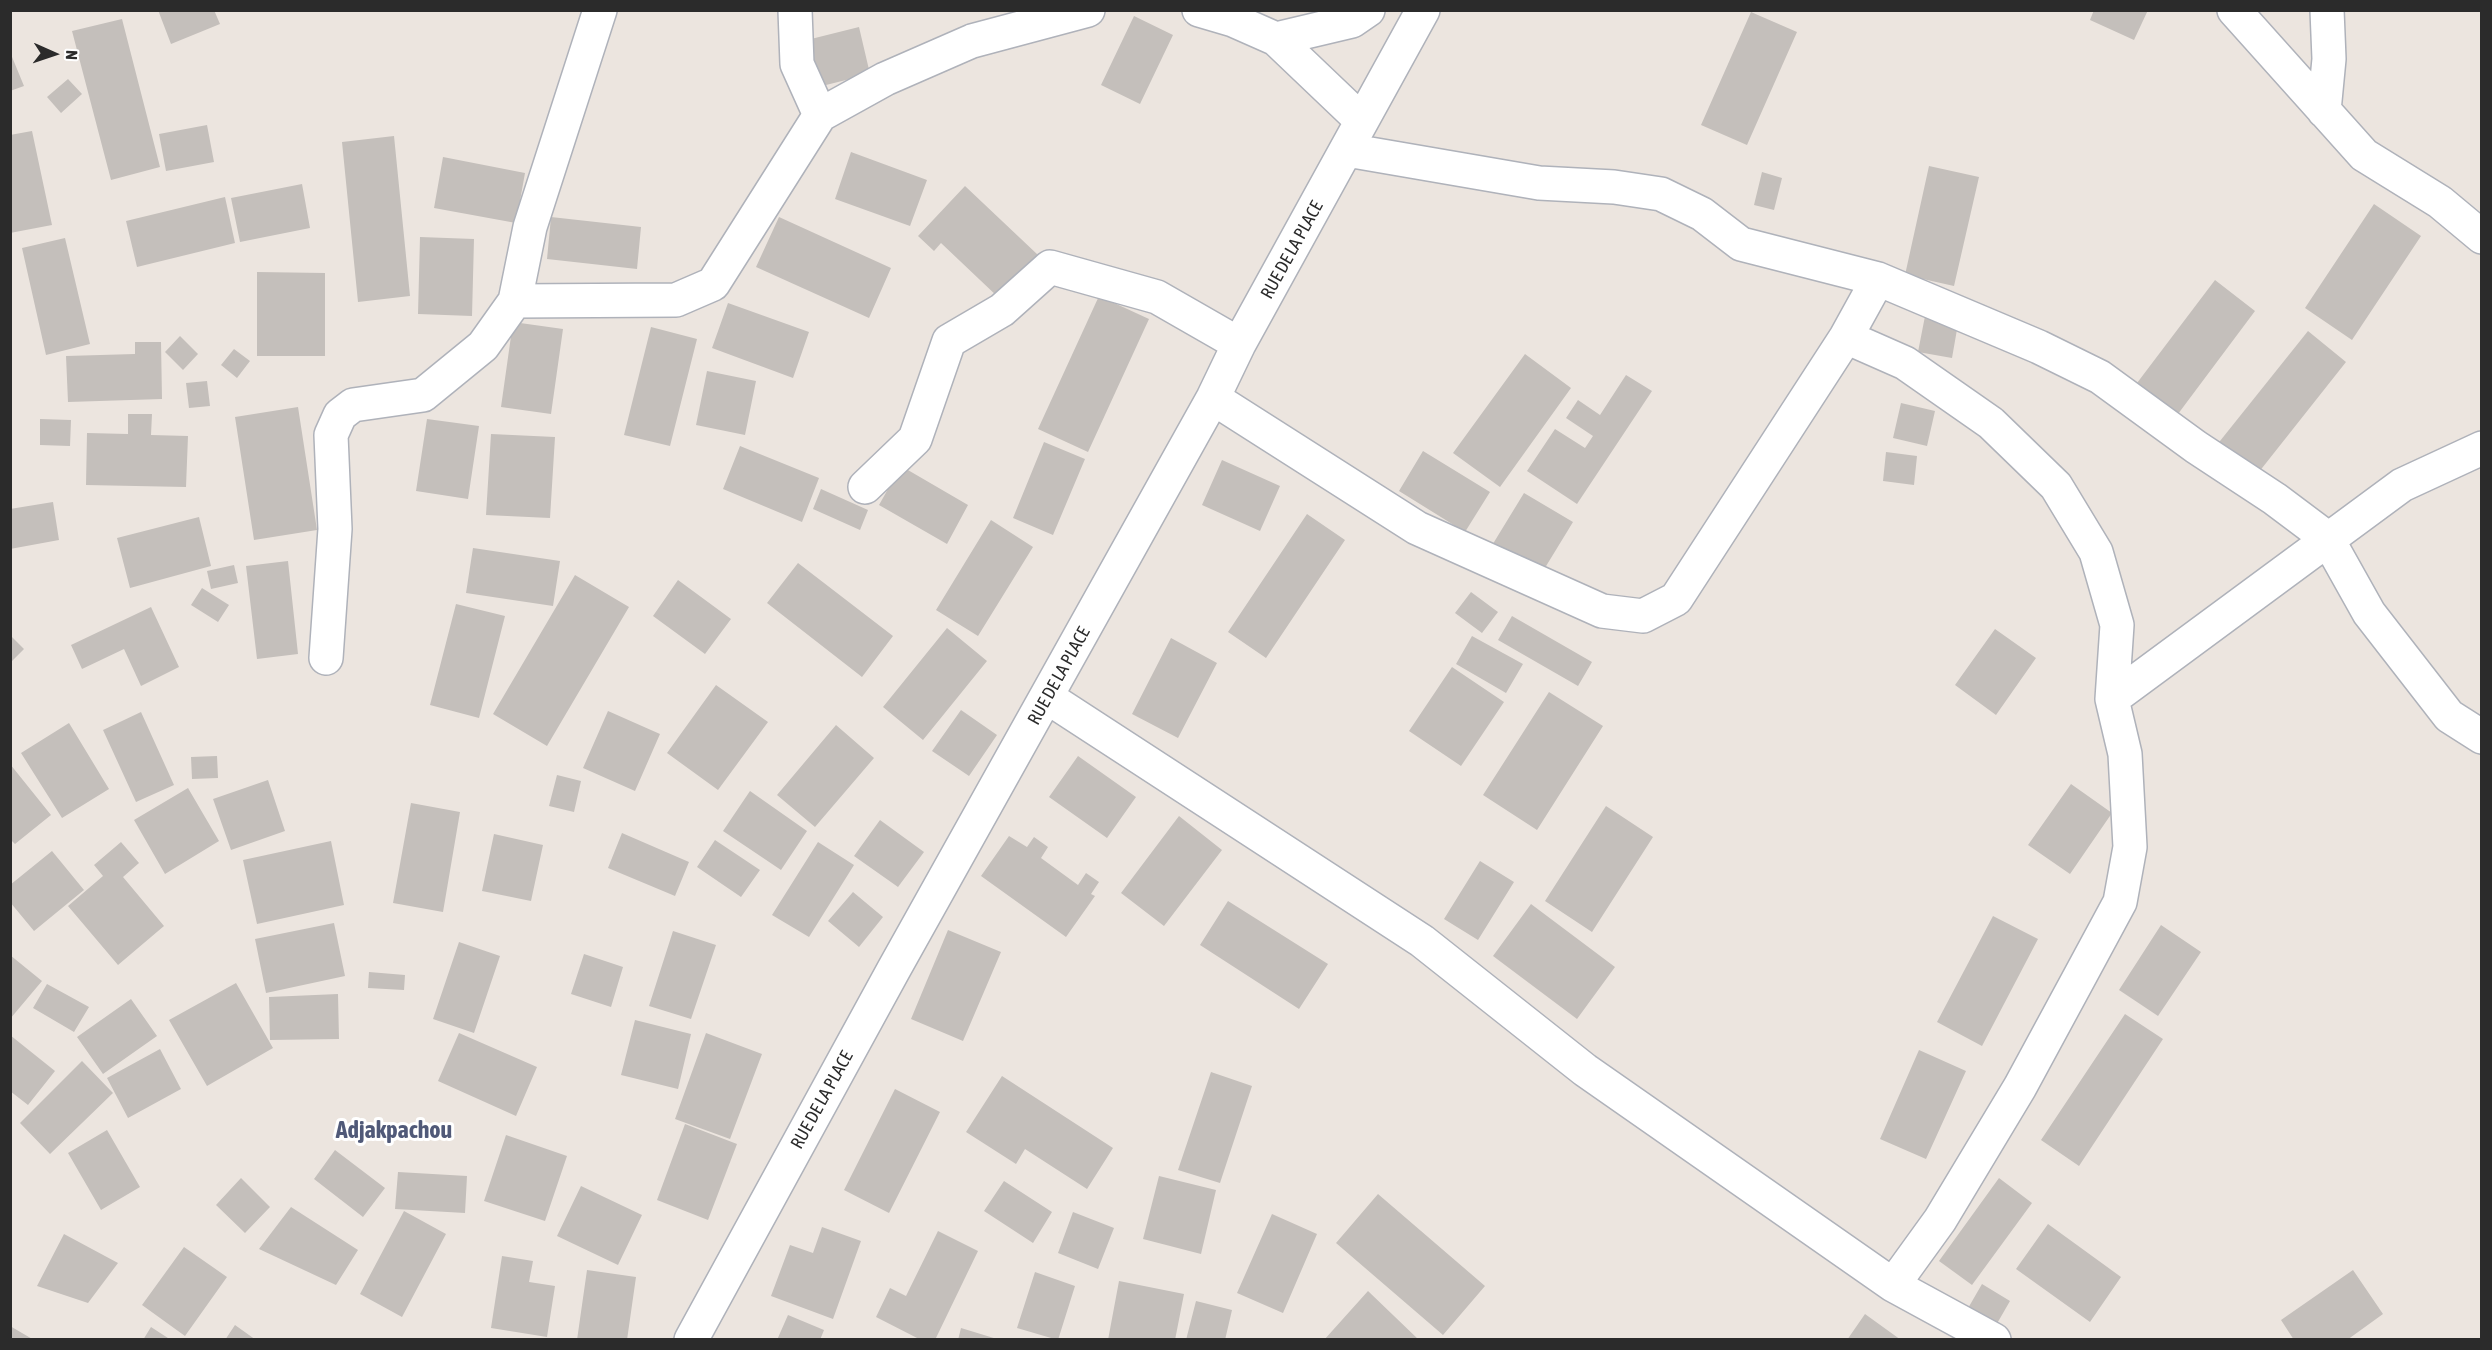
<!DOCTYPE html>
<html>
<head>
<meta charset="utf-8">
<style>
	body { margin:0 }
	#map { position:relative; width:2492px; height:1350px; overflow:hidden; background:#ece5df; font-family:"Asap Condensed",sans-serif }
	canvas { display:block }
	.frame { position:absolute; inset:0; border:12px solid #2b2b2b; pointer-events:none }
	.north { position:absolute; left:24px; top:24px; width:60px; height:60px; -webkit-text-stroke:4px #fff; paint-order:stroke; rotate:93deg; font-size:16px; font-weight:700; line-height:24px; text-align:center; color:#2b2b2b }
	.north::after { content:''; display:block; margin:auto; width:21px; height:27px; background:#2b2b2b; clip-path:polygon(50% 0,100% 100%,50% 72%,0 100%) }
</style>
</head>
<body>
<div id="map">
<canvas width="2492" height="1350"></canvas>
<div class="frame"></div>
<div class="north">N</div>
</div>
<script>
const ctx = document.querySelector('canvas').getContext('2d');
ctx.lineJoin = 'round';
function fill(path, color) { ctx.fillStyle = color; ctx.fill(path, 'evenodd'); }
function trace(path, color, width, dash) { ctx.strokeStyle = color; ctx.lineWidth = width; ctx.lineCap = dash ? 'butt' : 'round'; ctx.setLineDash(dash || []); ctx.stroke(path); }
function drawText(font, color, halo, rows, align = 'center') {
  ctx.font = font + ' "Asap Condensed",sans-serif'; ctx.lineWidth = 6; ctx.setLineDash([]); ctx.textBaseline = 'middle'; ctx.strokeStyle = halo; ctx.fillStyle = color; for (const [text, x, y, turn = 0] of rows) {
    ctx.save(); ctx.translate(x, y); ctx.rotate((+turn || 0) * Math.PI / 180); ctx.textAlign = isNaN(turn) ? turn : align; if (halo) ctx.strokeText(text, 0, 0); ctx.fillText(text, 0, 0); ctx.restore();
  }
}
const building = new Path2D(`
	M158 10H214L220 24 171 44Z
	M2094 10H2148L2134 40 2090 20Z
	M1751 12 1797 32 1747 145 1701 125Z
	M1134 16 1173 35 1140 104 1101 85Z
	M122 19 160 167 111 180 72 31Z
	M859 27 870 74 814 88 803 41Z
	M10 52 24 86 10 91Z
	M68 79 82 94 61 113 47 97Z
	M207 125 214 162 166 171 159 134Z
	M32 131 52 225 10 233V135Z
	M394 136 410 296 358 302 342 142Z
	M851 152 927 180 910 226 835 199Z
	M443 157 525 173 516 223 434 208Z
	M1929 166 1979 177 1954 286 1905 275Z
	M1762 172 1782 178 1774 210 1754 205Z
	M302 184 310 228 240 242 231 198Z
	M965 186 1038 255 999 298 941 243 934 251 918 236Z
	M225 197 235 243 137 267 126 221Z
	M2374 204 2421 236 2352 340 2305 308Z
	M551 217 641 227 637 269 547 259Z
	M779 217 891 268 869 318 756 267Z
	M420 237 474 239 472 316 418 314Z
	M65 238 90 344 46 355 22 248Z
	M257 272 325 273V356H257Z
	M2215 280 2255 311 2175 418 2134 387Z
	M1099 296 1149 319 1088 452 1038 429Z
	M728 303 809 332 793 378 712 348Z
	M1926 311 1959 318 1952 358 1918 352Z
	M513 322 563 329 551 414 501 407Z
	M651 327 697 339 670 446 624 435Z
	M2308 331 2346 362 2251 482 2212 451Z
	M180 336 198 354 183 370 165 352Z
	M135 342H161L162 399 68 402 66 356 135 354Z
	M234 349 250 361 237 378 221 365Z
	M1525 354 1571 388 1500 487 1453 453Z
	M707 371 756 381 745 435 696 425Z
	M1626 375 1652 391 1577 504 1527 471 1555 429 1585 448 1593 436 1566 418 1578 400 1600 415Z
	M207 381 210 406 189 408 186 383Z
	M1901 403 1935 411 1927 446 1893 438Z
	M298 407 317 530 254 540 235 417Z
	M128 414H152L151 435 188 436 186 487 86 485 87 433 128 434Z
	M40 419 71 420 70 446 40 445Z
	M427 419 479 426 468 499 416 491Z
	M491 434 555 437 550 518 486 515Z
	M1044 442 1085 459 1053 535 1013 518Z
	M740 446 819 478 802 522 723 489Z
	M1423 451 1490 492 1465 532 1399 491Z
	M1886 452 1917 456 1914 485 1883 481Z
	M1222 460 1280 486 1260 531 1202 505Z
	M901 466 968 505 947 544 879 505Z
	M821 489 868 510 860 530 813 509Z
	M1524 493 1573 522 1540 576 1491 547Z
	M53 502 59 540 10 549V509Z
	M1307 514 1345 540 1266 658 1228 632Z
	M199 517 211 566 130 588 117 538Z
	M991 520 1033 547 978 636 936 610Z
	M473 548 560 561 553 606 466 593Z
	M288 561 298 654 257 659 246 566Z
	M798 563 893 636 862 677 767 603Z
	M234 565 238 583 211 589 207 571Z
	M575 575 629 607 547 746 493 714Z
	M678 580 731 619 705 654 653 616Z
	M202 588 229 605 218 622 191 605Z
	M1471 592 1498 612 1482 633 1455 613Z
	M456 604 505 616 479 718 430 705Z
	M151 607 179 667 141 686 124 649 82 669 71 645Z
	M1512 616 1592 662 1578 686 1498 640Z
	M947 628 987 661 923 740 883 707Z
	M1995 629 2036 658 1996 715 1955 685Z
	M10 635 24 649 10 663Z
	M1472 636 1523 664 1506 693 1456 664Z
	M1171 638 1217 663 1178 738 1132 714Z
	M1452 667 1504 702 1461 766 1409 731Z
	M716 685 768 722 718 790 667 753Z
	M1549 692 1603 726 1537 830 1483 795Z
	M961 710 997 735 969 776 932 751Z
	M608 711 660 734 635 791 583 768Z
	M141 712 174 785 136 802 103 730Z
	M69 723 109 789 62 818 21 753Z
	M836 725 874 758 815 827 777 795Z
	M217 756 218 778 192 779 191 757Z
	M1078 756 1136 797 1107 838 1049 797Z
	M10 764 51 815 15 844 10 839Z
	M557 775 581 781 574 812 549 806Z
	M268 780 285 831 231 850 213 799Z
	M2071 784 2112 813 2070 874 2028 845Z
	M188 788 219 841 165 874 134 820Z
	M750 791 807 831 781 870 723 831Z
	M411 803 460 812 443 912 393 903Z
	M1606 806 1653 837 1592 932 1545 901Z
	M1179 816 1222 850 1164 926 1121 893Z
	M880 820 924 852 898 887 854 856Z
	M622 833 689 862 675 896 608 868Z
	M494 834 543 845 531 901 482 891Z
	M1009 836 1027 847 1034 837 1048 847 1041 858 1078 885 1086 873 1099 882 1091 894 1095 896 1066 937 981 876Z
	M715 840 760 870 741 897 697 867Z
	M331 841 344 905 257 924 243 860Z
	M121 842 139 863 123 877 164 926 118 965 68 906 103 876 94 865Z
	M818 842 854 865 809 937 772 915Z
	M52 851 84 890 34 931 10 902V885Z
	M1480 861 1514 882 1478 940 1444 919Z
	M853 892 883 917 859 947 828 921Z
	M1228 901 1328 964 1299 1009 1200 945Z
	M1531 904 1615 967 1577 1019 1493 956Z
	M1993 916 2038 939 1982 1046 1937 1022Z
	M334 923 345 976 266 993 255 939Z
	M2161 925 2201 952 2158 1016 2119 990Z
	M948 930 1001 952 963 1041 911 1019Z
	M673 931 716 945 691 1019 649 1006Z
	M459 942 500 956 474 1033 433 1019Z
	M584 954 623 967 611 1007 571 994Z
	M10 955 42 981 10 1019Z
	M369 972 405 975 404 990 368 988Z
	M236 983 273 1048 207 1086 169 1020Z
	M47 984 89 1007 74 1032 33 1008Z
	M338 994 339 1039 270 1040 269 997Z
	M131 999 157 1036 103 1074 77 1037Z
	M2125 1014 2163 1039 2079 1166 2041 1140Z
	M635 1020 691 1034 678 1089 621 1075Z
	M459 1033 537 1067 516 1116 438 1081Z
	M706 1033 762 1054 730 1139 675 1119Z
	M10 1035 55 1071 28 1105 10 1091Z
	M160 1049 181 1089 128 1118 107 1078Z
	M1919 1050 1966 1071 1926 1159 1880 1139Z
	M82 1061 113 1093 50 1154 20 1123Z
	M1211 1072 1252 1086 1220 1183 1178 1170Z
	M1002 1076 1113 1148 1087 1189 1025 1149 1016 1164 966 1132Z
	M895 1089 940 1112 889 1213 844 1190Z
	M685 1124 737 1144 708 1220 657 1200Z
	M107 1130 140 1187 101 1210 68 1153Z
	M506 1135 567 1156 545 1221 484 1201Z
	M335 1150 385 1188 363 1217 314 1179Z
	M398 1172 467 1176 465 1213 395 1209Z
	M1159 1176 1216 1190 1201 1254 1143 1239Z
	M241 1178 270 1207 245 1233 216 1205Z
	M1999 1178 2032 1203 1972 1285 1939 1261Z
	M1004 1181 1052 1212 1033 1243 984 1211Z
	M581 1186 642 1215 618 1265 557 1236Z
	M1378 1194 1485 1286 1443 1335 1336 1243Z
	M291 1207 358 1250 336 1285 259 1249Z
	M404 1211 446 1234 402 1317 360 1294Z
	M1073 1212 1114 1228 1098 1269 1058 1253Z
	M1272 1214 1317 1234 1283 1313 1237 1293Z
	M2048 1224 2121 1277 2090 1322 2016 1269Z
	M822 1227 861 1241 833 1319 771 1296 790 1245 813 1253Z
	M938 1231 978 1251 935 1340H921L876 1317 890 1288 906 1296Z
	M64 1234 118 1263 88 1303 37 1286Z
	M184 1247 227 1277 185 1336 142 1305Z
	M502 1256 533 1261 529 1282 555 1286 547 1337 491 1328Z
	M587 1270 636 1277 627 1340H577Z
	M2353 1270 2383 1314 2347 1340H2294L2281 1320Z
	M1035 1272 1075 1286 1058 1340 1017 1328Z
	M1119 1281 1184 1294 1175 1340H1108Z
	M1982 1284 2010 1301 1995 1327 1967 1310Z
	M1368 1291 1419 1340H1324Z
	M1196 1301 1232 1310 1225 1340H1186Z
	M1865 1314 1901 1340H1847Z
	M788 1315 824 1330 820 1340H777Z
	M235 1325 256 1340H225Z
	M10 1326 34 1340H10Z
	M151 1327 171 1340H143Z
	M961 1328 997 1339V1340H958Z`);
const minor = new Path2D(`
	M795 10 797 64 820 115
	M1199 10 1233 20 1276 39 1361 120
	M2234 10 2364 155 2440 202 2482 237
	M1276 39 1352 21 1368 10
	M2324 111 2329 59 2327 10
	M1347 150 1539 183 1614 187 1661 194 1702 214 1741 244 1878 279 2039 347 2100 377 2196 447 2275 499 2327 538 2369 613 2449 716 2482 737
	M515 301 530 227 600 10
	M1846 337 1905 363 1991 423 2056 486 2096 552 2117 625 2112 699 2125 754 2130 847 2120 902 2079 978 2020 1087 1940 1220 1893 1285
	M1213 398 1417 528 1602 611 1643 616 1676 599 1846 337 1878 279
	M865 487 915 439 949 341 1002 310 1050 267 1157 297 1239 344
	M326 658 335 529 331 435 340 415 353 405 423 395 483 346 515 301 676 300 713 284 820 115 885 79 972 41 1088 10
	M1047 697 1422 941 1585 1070 1893 1285 1994 1340
	M2112 699 2402 485 2482 448
	M691 1340 894 969 1213 398 1239 344 1423 10`);
const streetNames = [
	["RUE DE LA PLACE",1292,250,-61],
	["RUE DE LA PLACE",1059,676,-61],
	["RUE DE LA PLACE",822,1100,-61]
];
const districtNames = [
	["Adjakpachou",394,1130]
];
fill(building, '#c4bfbb');
trace(minor, '#afb2ba', 36);
trace(minor, '#fff', 33);
drawText('18px', '#2b2b2b', '#fff', streetNames);
drawText('bold 24px', '#505978', '#fff', districtNames);
</script>
</body>
</html>
